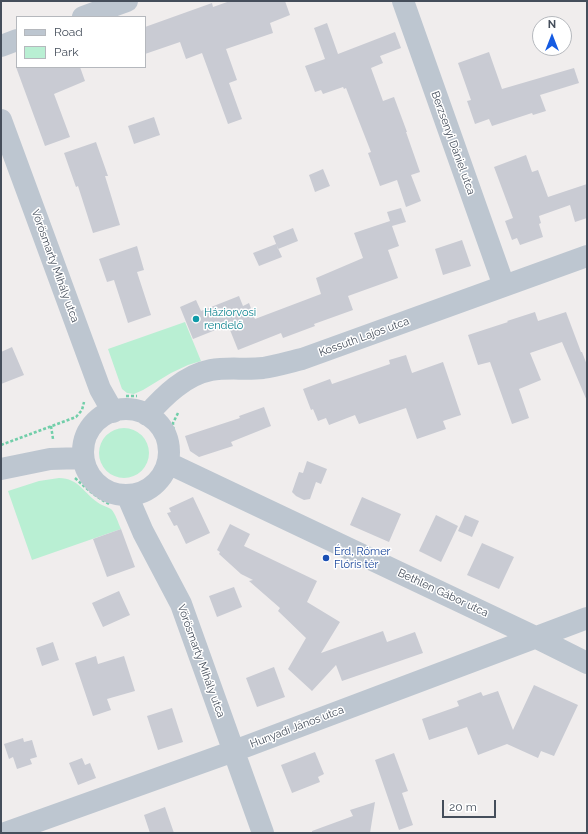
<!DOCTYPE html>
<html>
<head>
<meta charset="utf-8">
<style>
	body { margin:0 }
	#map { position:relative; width:588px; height:834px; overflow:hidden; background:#f0eded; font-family:Raleway,sans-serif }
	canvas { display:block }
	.frame { position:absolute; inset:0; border:2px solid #454e5b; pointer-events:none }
	.legend { position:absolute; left:16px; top:16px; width:130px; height:52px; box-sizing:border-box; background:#fff; border:1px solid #b5b8bd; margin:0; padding:5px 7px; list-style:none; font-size:12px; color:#454e5b }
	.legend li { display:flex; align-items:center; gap:8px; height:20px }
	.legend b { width:20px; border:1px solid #b5b8bd }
	.north { position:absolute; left:532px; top:16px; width:40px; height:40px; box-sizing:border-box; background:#fff; border:1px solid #b5b8bd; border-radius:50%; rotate:0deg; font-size:11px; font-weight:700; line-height:16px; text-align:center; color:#454e5b }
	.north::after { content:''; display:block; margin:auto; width:14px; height:18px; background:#155be2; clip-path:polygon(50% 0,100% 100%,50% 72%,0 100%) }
	.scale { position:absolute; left:442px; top:800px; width:54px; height:18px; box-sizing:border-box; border:2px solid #454e5b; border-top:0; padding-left:5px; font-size:12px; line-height:14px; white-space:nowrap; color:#454e5b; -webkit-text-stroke:3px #fff; paint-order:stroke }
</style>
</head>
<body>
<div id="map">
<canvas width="588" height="834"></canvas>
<div class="frame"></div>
<ul class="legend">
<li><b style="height:5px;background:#bdc6d0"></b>Road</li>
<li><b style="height:11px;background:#b9efd3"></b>Park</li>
</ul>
<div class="north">N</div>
<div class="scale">20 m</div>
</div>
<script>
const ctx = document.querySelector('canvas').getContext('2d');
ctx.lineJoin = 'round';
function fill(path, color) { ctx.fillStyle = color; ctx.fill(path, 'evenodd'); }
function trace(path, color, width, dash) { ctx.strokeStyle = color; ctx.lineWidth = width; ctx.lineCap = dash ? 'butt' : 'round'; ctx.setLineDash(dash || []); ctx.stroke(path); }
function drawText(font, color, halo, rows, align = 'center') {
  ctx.font = font + ' Raleway,sans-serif'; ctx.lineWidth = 3; ctx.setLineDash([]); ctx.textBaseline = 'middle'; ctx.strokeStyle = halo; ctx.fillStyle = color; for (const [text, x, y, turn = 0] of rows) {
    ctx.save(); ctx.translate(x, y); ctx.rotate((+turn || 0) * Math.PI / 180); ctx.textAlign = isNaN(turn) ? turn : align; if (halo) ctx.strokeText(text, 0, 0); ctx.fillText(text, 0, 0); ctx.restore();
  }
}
const green = new Path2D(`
	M185 322 201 361 188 365 171 373 143 390 134 394 127 393 122 389 108 349Z
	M99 453a25 25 0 1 1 50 0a25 25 0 1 1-50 0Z
	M59 478C79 478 84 494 100 504 103 506 108 507 111 509 116 514 118 523 121 529L32 560 8 491 39 481Z`);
const building = new Path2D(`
	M230 1H285L290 15 270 23 273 33 226 49 237 80 229 83 242 119 228 124 202 53 186 59 180 42 145 54V27L212 3 213 7Z
	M327 23 338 54 395 32 401 48 380 56 383 63 371 68 383 101 394 97 407 132H406L420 172 411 175 421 201 406 207 397 180 380 186 368 153 371 152 346 88 344 89 343 87 323 94 321 90 315 92 305 66 325 59 314 28Z
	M489 52 502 89 574 68 579 83 540 95 546 111 533 115 532 113 492 126 489 119 475 124 467 101 471 100 458 63Z
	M16 67H80L85 81 54 94 70 137 45 146Z
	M154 117 160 135 134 144 128 126Z
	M96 142 108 176H105L120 225 93 233 78 186 76 187 64 153Z
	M526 155 532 172 538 170 548 197 587 184V218L575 222 570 205 539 216 541 223 539 224 543 237 520 245 517 238 512 240 505 221 513 218 494 167Z
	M323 169 330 186 315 192 309 175Z
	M401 208 406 222 392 226 399 246 388 250 398 278 348 296 353 310 314 324 315 326 283 338 281 333 238 350 228 325 193 339 180 307 196 300 201 311 239 296 243 306 249 303 255 319 321 294 316 278 363 258 354 233 390 221 387 212Z
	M293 228 298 241 278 249 273 236Z
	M462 240 471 266 443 275 435 249Z
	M276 244 282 257 259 266 253 253Z
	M137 246 144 270 137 272 151 315 128 323 114 280 107 282 99 259Z
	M535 312 538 321 566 312 581 352H582L587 365V401L562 342 530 353 541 380 519 389 529 418 512 424 490 362 478 365 468 335 508 322 507 321Z
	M12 347 24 375 1 384V352Z
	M406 355 412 373 443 362 461 415 443 421 446 429 417 439 406 408 359 424 355 415 329 425 326 418 318 421 313 409 311 410 303 389 330 379 332 384 390 364 389 360Z
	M264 407 271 426 231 442 233 446 199 457 190 451 185 436 240 418 239 416Z
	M307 461 327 469 321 484 316 482 310 499 304 500 296 496 292 492 299 472 303 473Z
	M193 497 210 533 186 544 177 525 174 526 167 513 171 512 169 508Z
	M362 497 401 514 389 542 350 525Z
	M436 515 458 526 441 562 419 551Z
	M465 515 479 521 472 537 458 531Z
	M230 524 250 534 244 546 317 581 307 602 340 622 321 653 383 631 387 642 415 632 423 653 342 681 336 665 312 691 288 669 306 638 278 611 280 608 249 581 253 580 241 574 219 554 220 552 217 550Z
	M121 529 135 567 107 577 93 539Z
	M482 543 514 557 499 589 467 575Z
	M234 587 242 607 217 617 209 596Z
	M119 591 130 615 103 627 92 603Z
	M53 642 59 660 42 666 36 648Z
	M96 656 98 664 124 656 135 691 107 699 111 710 93 716 75 663Z
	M274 667 285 697 257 707 246 678Z
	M534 685 578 705 554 756 541 751 538 758 507 744 478 755 467 727 429 740 422 719 459 706 457 701 481 692 483 696 498 691 513 730Z
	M172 708 183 742 158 750 147 716Z
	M23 738 24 742 32 740 37 757 30 759 32 764 17 769 13 757 9 759 4 744Z
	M315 752 324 774 318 777 320 782 292 793 281 765Z
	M394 753 408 791 402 793 413 825 399 830 375 760Z
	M82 758 85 765 90 763 96 778 78 785 69 763Z
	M375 802 370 833H312V831L353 816 350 810Z
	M165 807 174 833H150L144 815Z`);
const path = new Path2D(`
	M126 396H137
	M178 413 173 423 174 439 178 446
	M51 426 53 439
	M1 445 76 417 82 410 84 402
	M75 478C87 489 95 496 109 504`);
const minor = new Path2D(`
	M403 1 504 286
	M83 17 127 1
	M1 46 17 40
	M1 120 100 389 113 412
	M83 452a43 43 0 1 1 86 0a43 43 0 1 1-86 0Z
	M147 415C164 396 185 375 211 370 228 367 246 370 263 368 276 366 289 362 302 359L587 256
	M168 463 535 637 587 663
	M1 469 50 459 83 458
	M127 495 143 532 181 604 263 833
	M5 833 234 751 587 618`);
const markers = [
	[196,319,4,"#0f9aa8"],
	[326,558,4,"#1a4fb4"]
];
const streetNames = [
	["Berzsenyi Dániel utca",453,143,70],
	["Vörösmarty Mihály utca",55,266,70],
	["Kossuth Lajos utca",364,337,-20],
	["Bethlen Gábor utca",443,593,25],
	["Vörösmarty Mihály utca",201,661,70],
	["Hunyadi János utca",297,727,-21]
];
const cultureNames = [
	["Háziorvosi",204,313],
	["rendelő",204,326]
];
const transitNames = [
	["Érd, Rómer",334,552],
	["Flóris tér",334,565]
];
fill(green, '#b9efd3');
fill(building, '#c9cbd3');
trace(path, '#71cea9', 2.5, [3, 2]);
trace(minor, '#bdc6d0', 22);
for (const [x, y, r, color] of markers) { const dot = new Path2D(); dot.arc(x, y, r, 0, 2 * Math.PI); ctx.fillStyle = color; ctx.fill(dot); trace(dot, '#fff', 1.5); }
drawText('11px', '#454e5b', '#fff', streetNames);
drawText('11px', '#0d838f', '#fff', cultureNames, 'left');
drawText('11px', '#164399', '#fff', transitNames, 'left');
</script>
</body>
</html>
